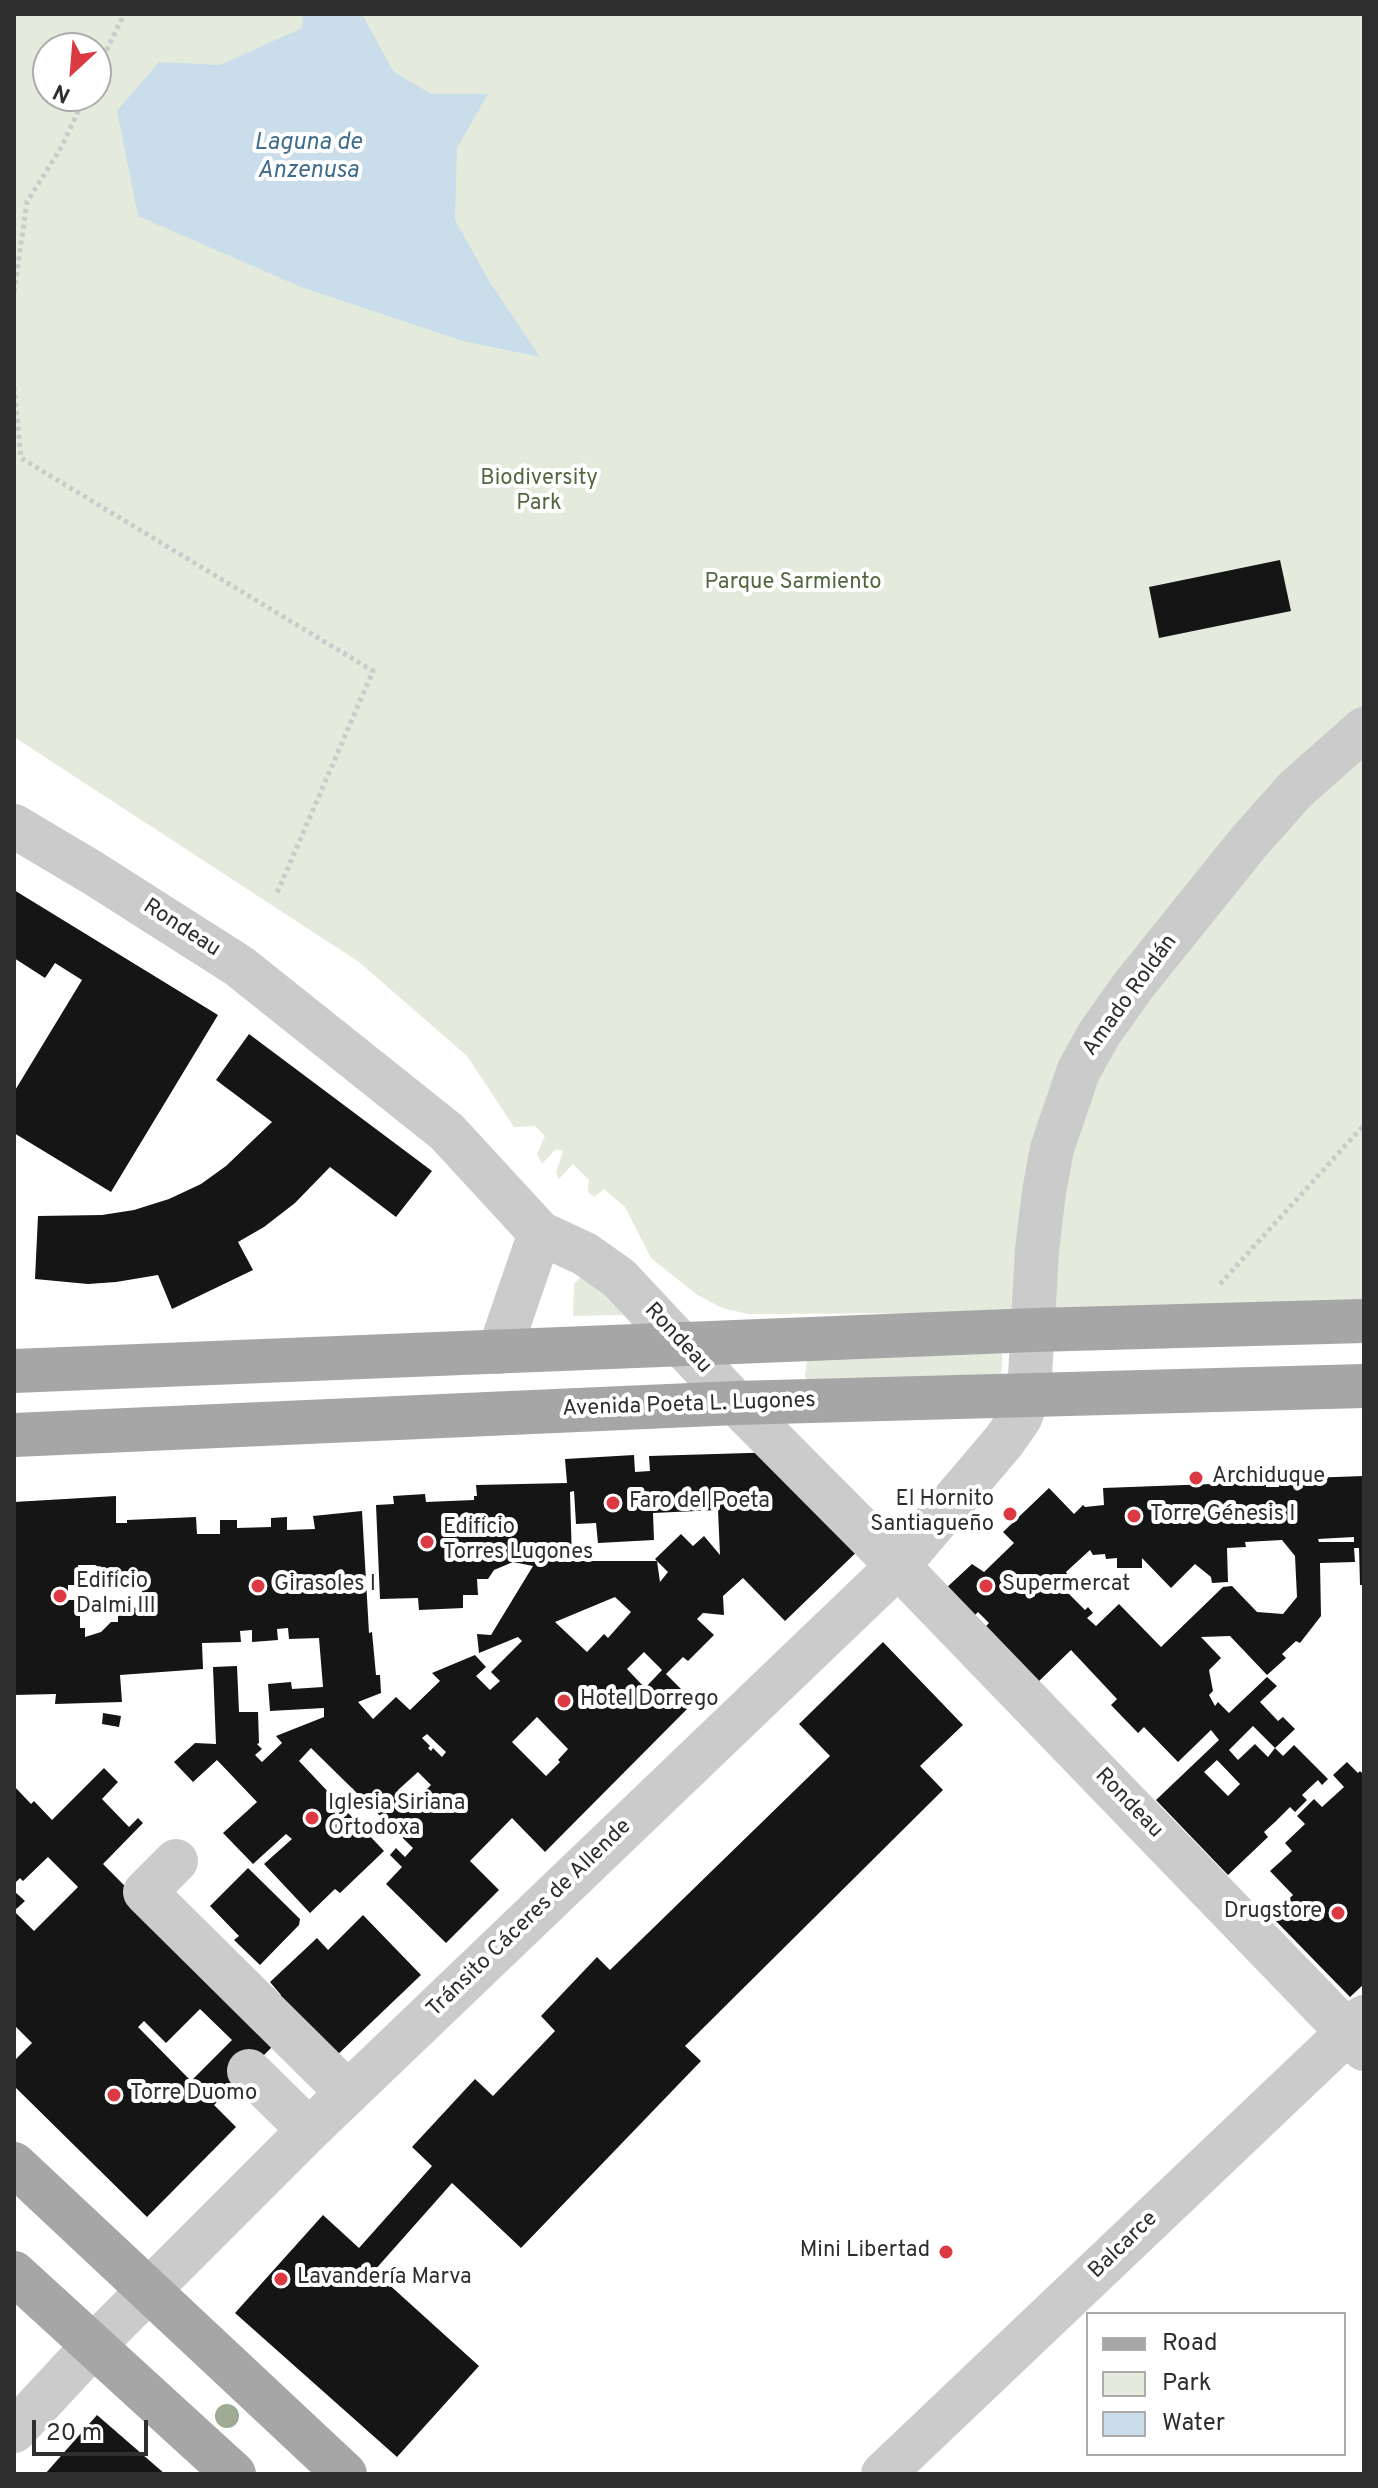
<!DOCTYPE html>
<html>
<head>
<meta charset="utf-8">
<style>
	body { margin:0 }
	#map { position:relative; width:1378px; height:2488px; overflow:hidden; background:#fff; font-family:Overpass,sans-serif }
	canvas { display:block }
	.frame { position:absolute; inset:0; border:16px solid #2e2e2e; pointer-events:none }
	.legend { position:absolute; left:1086px; top:2312px; width:260px; height:144px; box-sizing:border-box; background:#fff; border:2px solid #ababab; margin:0; padding:10px 14px; list-style:none; font-size:24px; color:#2e2e2e }
	.legend li { display:flex; align-items:center; gap:16px; height:40px }
	.legend b { width:40px; border:2px solid #ababab }
	.north { position:absolute; left:32px; top:32px; width:80px; height:80px; box-sizing:border-box; background:#fff; border:2px solid #ababab; border-radius:50%; rotate:206deg; font-size:22px; font-weight:700; line-height:32px; text-align:center; color:#2e2e2e }
	.north::after { content:''; display:block; margin:auto; width:28px; height:36px; background:#dc3a43; clip-path:polygon(50% 0,100% 100%,50% 72%,0 100%) }
	.scale { position:absolute; left:32px; top:2420px; width:116px; height:36px; box-sizing:border-box; border:4px solid #2e2e2e; border-top:0; padding-left:10px; font-size:24px; line-height:28px; white-space:nowrap; color:#2e2e2e; -webkit-text-stroke:6px #fff; paint-order:stroke }
</style>
</head>
<body>
<div id="map">
<canvas width="1378" height="2488"></canvas>
<div class="frame"></div>
<ul class="legend">
<li><b style="height:10px;background:#a6a6a6"></b>Road</li>
<li><b style="height:22px;background:#e4ebdd"></b>Park</li>
<li><b style="height:22px;background:#caddea"></b>Water</li>
</ul>
<div class="north">N</div>
<div class="scale">20 m</div>
</div>
<script>
const ctx = document.querySelector('canvas').getContext('2d');
ctx.lineJoin = 'round';
function fill(path, color) { ctx.fillStyle = color; ctx.fill(path, 'evenodd'); }
function trace(path, color, width, dash) { ctx.strokeStyle = color; ctx.lineWidth = width; ctx.lineCap = dash ? 'butt' : 'round'; ctx.setLineDash(dash || []); ctx.stroke(path); }
function drawText(font, color, halo, rows, align = 'center') {
  ctx.font = font + ' Overpass,sans-serif'; ctx.lineWidth = 8; ctx.setLineDash([]); ctx.textBaseline = 'middle'; ctx.strokeStyle = halo; ctx.fillStyle = color; for (const [text, x, y, turn = 0] of rows) {
    ctx.save(); ctx.translate(x, y); ctx.rotate((+turn || 0) * Math.PI / 180); ctx.textAlign = isNaN(turn) ? turn : align; if (halo) ctx.strokeText(text, 0, 0); ctx.fillText(text, 0, 0); ctx.restore();
  }
}
const green = new Path2D(`
	M14 14H1364V1304L1193 1312 748 1314 722 1308 696 1294 651 1258 625 1207 604 1189 594 1197 588 1192 589 1180 573 1164 559 1179 556 1173 563 1151 556 1149 542 1164 537 1154 545 1136 535 1126 514 1127 467 1056 359 962 14 737ZM48 48H96V96H48Z
	M587 1277 597 1282 623 1315 573 1316 574 1284 580 1278Z
	M999 1342C1004 1358 1004 1368 997 1383L808 1384 805 1376 807 1358Z`);
const water = new Path2D(`
	M303 14H362L393 71 431 94H488L457 148 455 220 491 284 540 357 463 341 301 287 138 216 117 111 159 62 220 65 302 28Z`);
const building = new Path2D(`
	M1280 560 1291 611 1159 638 1149 587Z
	M14 890 218 1015 111 1192 14 1133V1092L82 980 55 963 45 978 14 958Z
	M249 1034 432 1171 396 1217 330 1167 295 1203 264 1227 238 1242 253 1270 172 1309 158 1275 116 1282 88 1284 35 1279 38 1216 102 1215 134 1210 169 1199 201 1184 226 1166 272 1122 216 1080Z
	M782 1452 867 1542 785 1621 743 1578 723 1596 724 1615 703 1613 697 1619 714 1635 688 1661 683 1657 666 1674 694 1702 545 1852 512 1818 470 1861 499 1890 446 1943 386 1884 402 1867 390 1855 396 1848 405 1857 413 1848 311 1748 299 1761 384 1851 340 1893 335 1889 310 1913 264 1864 292 1839 286 1834 253 1864 223 1833 257 1802 217 1760 193 1782 174 1762 195 1743 216 1744 213 1667 237 1666 239 1712H258L259 1743 257 1744 262 1749 255 1755 262 1762 282 1743 276 1736 324 1717V1708L270 1711 268 1684 291 1682 292 1689 323 1687 319 1638 289 1639 288 1628 277 1629 278 1640 252 1642V1630L240 1631 241 1642 202 1643 203 1669 120 1675 122 1702 55 1704 56 1694 14 1695V1502L116 1496V1523H127V1520L196 1517 197 1534H220V1520H237V1528L271 1527V1518L287 1517V1530L315 1529 313 1516 362 1511 369 1633 372 1632 376 1675H380L381 1693 358 1702 373 1719 396 1697 410 1710 440 1681 432 1673 475 1655 486 1667 476 1676 490 1690 500 1681 491 1672 522 1641 518 1637 479 1653 477 1634 491 1635 533 1566 513 1562 494 1570 488 1579H477L478 1595H463V1608L419 1610 418 1598 380 1599 376 1505 394 1504 393 1496 425 1494 426 1502 474 1500V1496H477L476 1485 567 1483 565 1459 634 1455 635 1472 650 1471 649 1456ZM574 1491 576 1524 596 1523 598 1543 654 1540 653 1513 718 1510 720 1555 704 1536 693 1546 681 1534 655 1559 668 1572 660 1582 657 1561H572L570 1492ZM78 1565H95L112 1574 118 1575 119 1588H142V1607L118 1609V1622H111L101 1632 85 1637V1628H80V1616L77 1615V1600H68V1585H79ZM615 1597 631 1612 608 1638 604 1634 587 1652 555 1622ZM644 1652 662 1670 645 1688 627 1669ZM537 1717 568 1749 558 1760 560 1762 546 1776 512 1742ZM427 1734 446 1752 442 1757 433 1748 431 1751 428 1748 430 1746 422 1738ZM418 1772 431 1785 412 1804 398 1790Z
	M1364 1476V1585H1360L1359 1548H1354L1355 1562 1320 1563 1321 1616 1300 1643 1296 1641 1282 1654 1286 1658 1267 1675 1230 1636 1201 1637 1221 1658 1209 1670 1213 1691 1209 1695 1215 1706 1218 1702 1229 1713 1267 1677 1277 1686 1260 1702 1278 1721 1283 1717 1295 1729 1275 1748 1253 1726 1229 1750 1238 1760 1255 1744 1268 1757 1275 1748 1283 1756 1294 1745 1328 1779 1322 1785 1318 1780 1302 1795 1307 1800 1295 1812 1290 1807 1275 1822 1264 1832 1268 1837 1228 1875 1156 1800 1219 1740 1211 1730 1178 1762 1144 1727 1138 1733 1111 1705 1117 1699 1071 1650 1036 1684 983 1629 989 1623 978 1612 971 1619 944 1590 972 1564 984 1572 1014 1543 1003 1532 1049 1488 1074 1514 1083 1505 1085 1507 1104 1505 1103 1488 1266 1482V1487H1279V1479ZM1354 1537V1542H1319L1318 1539ZM1282 1540 1295 1556 1297 1597 1283 1614 1257 1612 1232 1586 1223 1587 1161 1647 1119 1604 1096 1626 1087 1618 1093 1613 1088 1607 1085 1610 1068 1593 1073 1588 1071 1586 1073 1584 1066 1572 1090 1550 1093 1555 1105 1554 1106 1559 1117 1558V1568H1142V1558L1171 1588 1195 1564 1211 1577 1212 1583 1228 1582 1227 1548 1246 1547 1245 1542ZM1217 1760 1240 1784 1228 1796 1204 1772Z
	M883 1642 963 1725 920 1766 943 1790 685 2046 701 2061 521 2248 452 2183 374 2271 479 2366 397 2457 235 2313 323 2215 359 2248 432 2166 412 2147 475 2079 493 2096 555 2031 541 2016 597 1957 610 1970 830 1756 799 1724Z
	M103 1713 121 1716 119 1727 102 1724Z
	M1347 1762 1358 1773 1360 1771 1364 1775V1984L1350 1997 1271 1916 1293 1895 1270 1871 1292 1851 1285 1843 1305 1824 1297 1816 1314 1799 1322 1807 1344 1787 1333 1775Z
	M104 1768 118 1782 102 1799 129 1827 138 1818 143 1823 103 1864 257 2019 281 1995 270 1982 317 1938 328 1950 363 1915 421 1975 332 2060 278 2041 214 2105 236 2127 147 2217 14 2086V2061L32 2043 14 2025V1891L25 1901 14 1911 34 1931 78 1887 48 1857 23 1881 20 1878 14 1884V1786L31 1804 34 1801 52 1820ZM200 2009 232 2040 191 2081 138 2027 144 2021 166 2043Z
	M248 1868 300 1919 299 1925 260 1965 234 1940 239 1936 210 1906Z
	M97 2415 165 2474H45Z`);
const path = new Path2D(`
	M96 72 124 14
	M14 292 27 202 62 146 85 96
	M14 387 21 458 373 671 277 893
	M1220 1284 1364 1125`);
const minor = new Path2D(`
	M14 826 93 873 239 966 447 1132 540 1233 585 1254 619 1278 736 1403 898 1566 1364 2049
	M499 1352 540 1233
	M176 1861 145 1892 348 2093
	M249 2071 309 2130
	M14 2431 93 2346 309 2130 898 1566 1004 1441 1020 1418 1029 1394 1037 1250 1044 1192 1052 1149 1078 1072 1099 1034 1133 986 1248 843 1295 790 1364 729
	M883 2474 1364 2017`);
const major = new Path2D(`
	M14 1371 1034 1330 1364 1321
	M14 1435 736 1403 1364 1386
	M14 2164 345 2474
	M14 2273 234 2474`);
const trees = [
	[227,2416]
];
const markers = [
	[1196,1478,8,"#dc3a43"],
	[613,1503,8,"#dc3a43"],
	[1010,1514,8,"#dc3a43"],
	[1134,1516,8,"#dc3a43"],
	[427,1542,8,"#dc3a43"],
	[258,1586,8,"#dc3a43"],
	[986,1586,8,"#dc3a43"],
	[60,1596,8,"#dc3a43"],
	[564,1701,8,"#dc3a43"],
	[312,1818,8,"#dc3a43"],
	[1338,1913,8,"#dc3a43"],
	[114,2095,8,"#dc3a43"],
	[946,2252,8,"#dc3a43"],
	[281,2279,8,"#dc3a43"]
];
const parkNames = [
	["Biodiversity",539,480],
	["Park",539,505],
	["Parque Sarmiento",793,584]
];
const streetNames = [
	["Rondeau",181,929,33],
	["Amado Roldán",1131,996,-54],
	["Rondeau",677,1339,47],
	["Avenida Poeta L. Lugones",689,1406,-2],
	["Rondeau",1128,1804,46],
	["Tránsito Cáceres de Allende",530,1919,-44],
	["Balcarce",1124,2246,-44]
];
const poiNames = [
	["Archiduque",1212,1478],
	["El Hornito",994,1501,"right"],
	["Santiagueño",994,1526,"right"],
	["Faro del Poeta",629,1503],
	["Torre Génesis I",1150,1516],
	["Edificio",443,1529],
	["Torres Lugones",443,1554],
	["Edificio",76,1583],
	["Dalmi III",76,1608],
	["Girasoles I",274,1586],
	["Supermercat",1002,1586],
	["Hotel Dorrego",580,1701],
	["Iglesia Siriana",328,1805],
	["Ortodoxa",328,1830],
	["Drugstore",1322,1913,"right"],
	["Torre Duomo",130,2095],
	["Mini Libertad",930,2252,"right"],
	["Lavandería Marva",297,2279]
];
const waterNames = [
	["Laguna de",308,144],
	["Anzenusa",308,172]
];
fill(green, '#e4ebdd');
fill(water, '#caddea');
fill(building, '#151515');
trace(path, '#cbcbcb', 5, [4, 4]);
trace(minor, '#cbcbcb', 44);
trace(major, '#a6a6a6', 44);
ctx.fillStyle = '#9fac95';
for (const [x, y] of trees) { ctx.beginPath(); ctx.arc(x, y, 12, 0, 2 * Math.PI); ctx.fill(); }
for (const [x, y, r, color] of markers) { const dot = new Path2D(); dot.arc(x, y, r, 0, 2 * Math.PI); ctx.fillStyle = color; ctx.fill(dot); trace(dot, '#fff', 3); }
drawText('22px', '#51683e', '#fff', parkNames);
drawText('22px', '#2e2e2e', '#fff', streetNames);
drawText('22px', '#2e2e2e', '#fff', poiNames, 'left');
drawText('italic 24px', '#416d8c', '#fff', waterNames);
</script>
</body>
</html>
